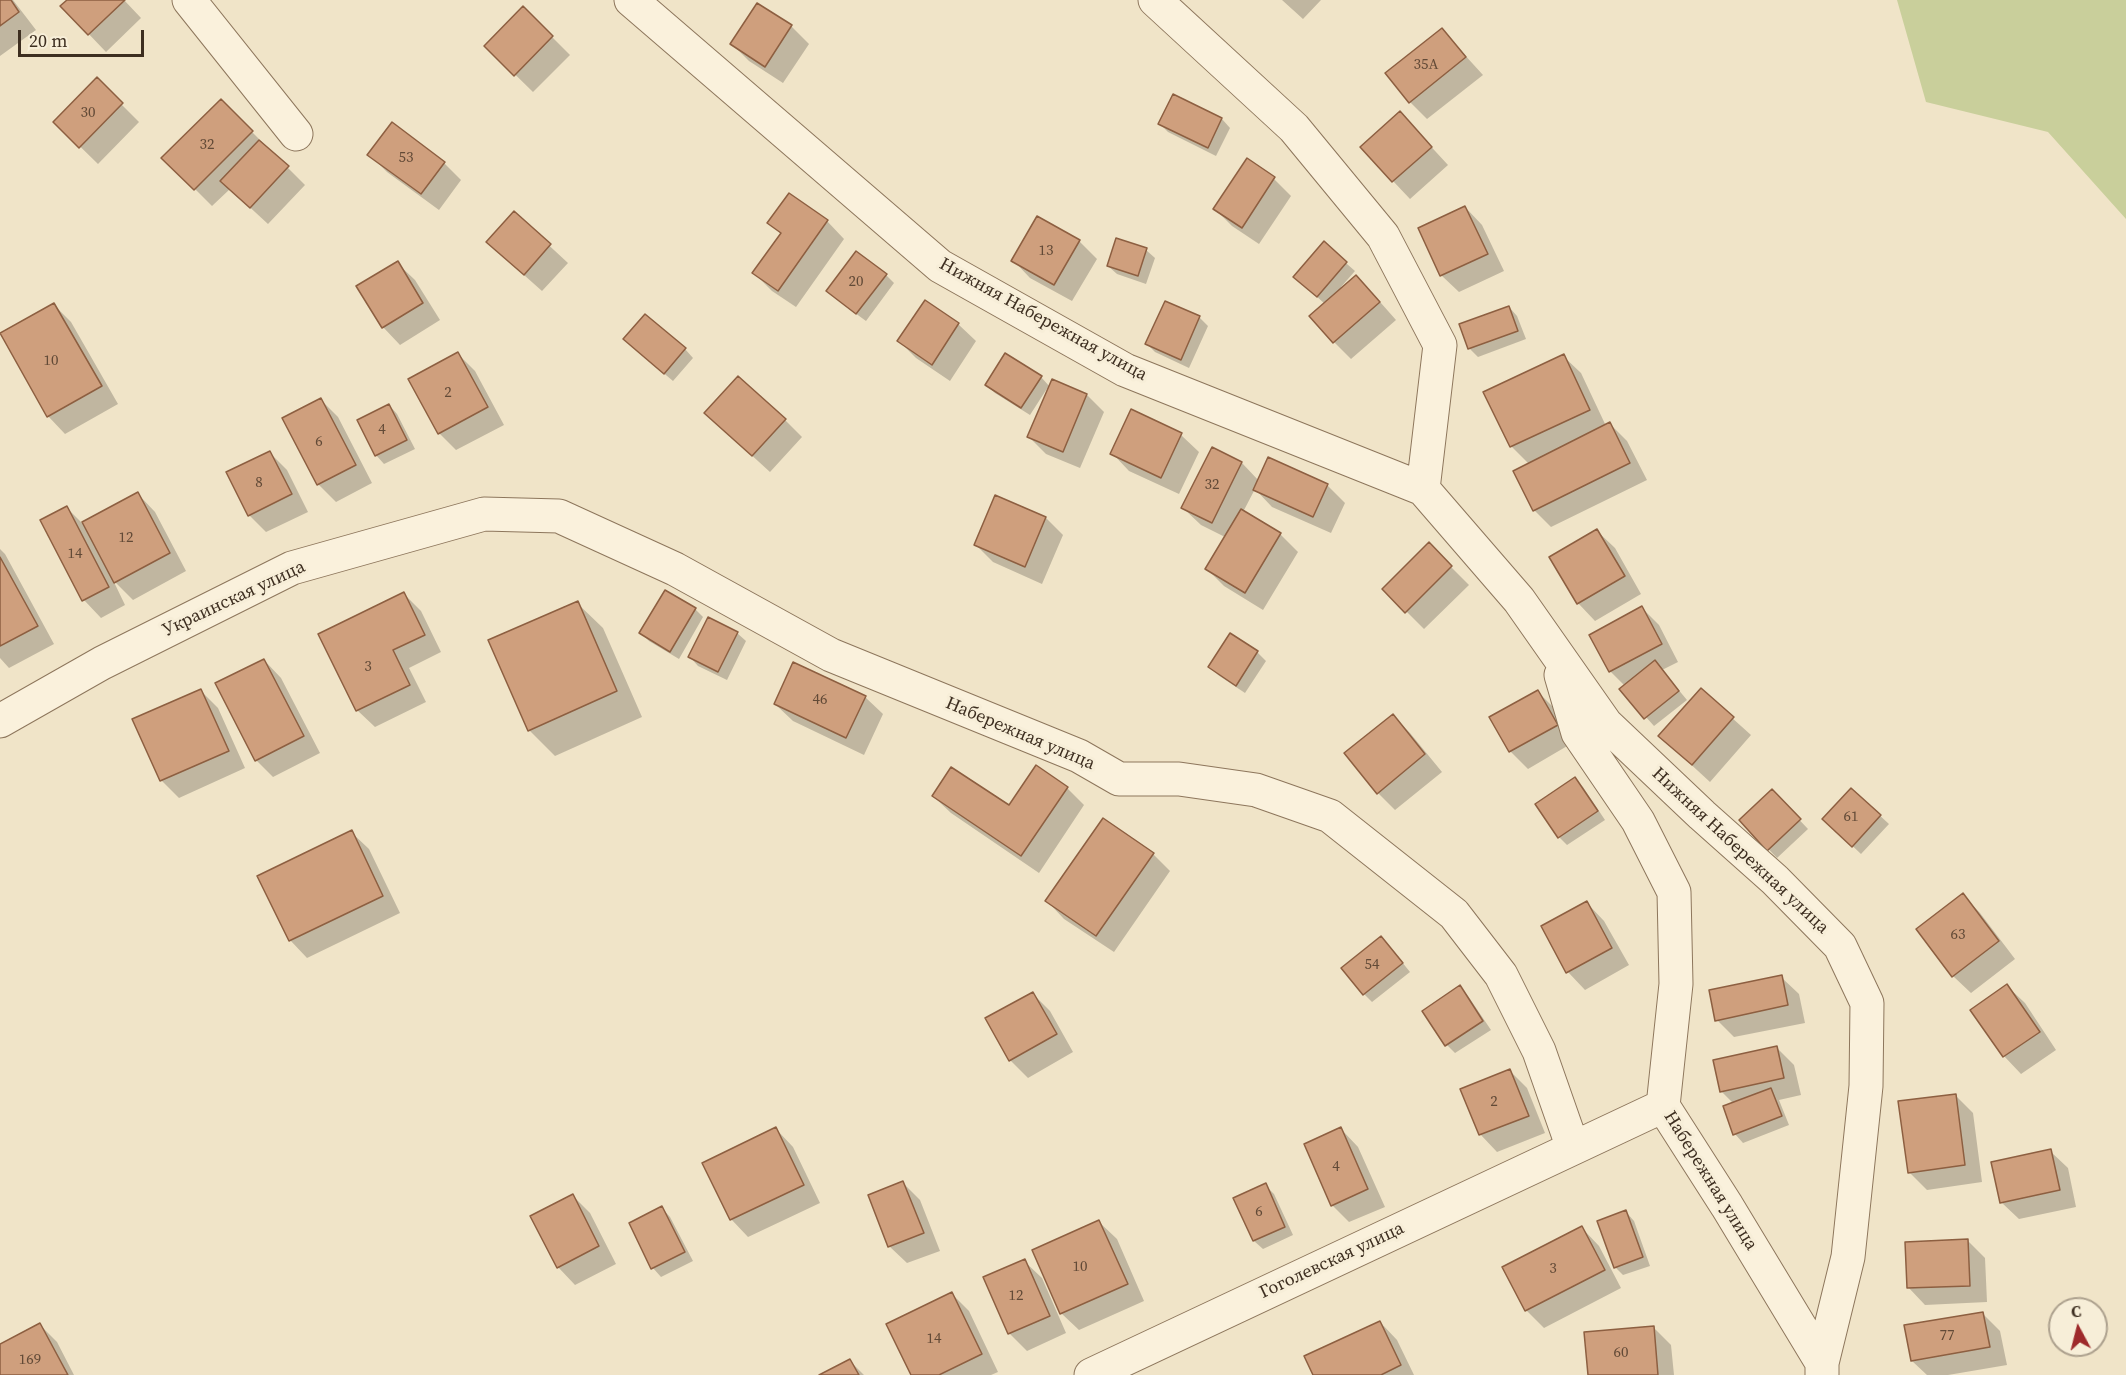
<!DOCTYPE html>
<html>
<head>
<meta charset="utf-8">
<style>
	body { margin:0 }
	#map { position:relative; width:2126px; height:1375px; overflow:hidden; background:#f0e4c8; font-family:"Source Serif 4",serif }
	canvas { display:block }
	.north { position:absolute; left:2048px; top:1297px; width:60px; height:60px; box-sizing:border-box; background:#f7eed8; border:2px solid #ada18e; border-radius:50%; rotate:353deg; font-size:16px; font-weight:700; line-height:24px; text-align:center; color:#3d2e20 }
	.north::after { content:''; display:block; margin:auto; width:21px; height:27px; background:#9e2a2b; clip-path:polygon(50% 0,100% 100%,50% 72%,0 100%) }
	.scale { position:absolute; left:18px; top:30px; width:126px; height:27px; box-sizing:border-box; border:3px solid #3d2e20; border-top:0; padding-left:8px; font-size:18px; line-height:21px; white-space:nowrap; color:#3d2e20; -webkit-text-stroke:4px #f7eed8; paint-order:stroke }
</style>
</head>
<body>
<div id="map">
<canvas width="2126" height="1375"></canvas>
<div class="north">С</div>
<div class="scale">20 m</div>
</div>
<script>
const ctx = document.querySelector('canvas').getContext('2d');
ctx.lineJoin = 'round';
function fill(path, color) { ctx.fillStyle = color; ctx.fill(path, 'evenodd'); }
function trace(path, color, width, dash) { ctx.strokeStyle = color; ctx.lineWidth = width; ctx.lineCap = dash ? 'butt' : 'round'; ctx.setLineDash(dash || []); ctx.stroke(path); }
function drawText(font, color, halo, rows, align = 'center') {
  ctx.font = font + ' "Source Serif 4",serif'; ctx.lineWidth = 6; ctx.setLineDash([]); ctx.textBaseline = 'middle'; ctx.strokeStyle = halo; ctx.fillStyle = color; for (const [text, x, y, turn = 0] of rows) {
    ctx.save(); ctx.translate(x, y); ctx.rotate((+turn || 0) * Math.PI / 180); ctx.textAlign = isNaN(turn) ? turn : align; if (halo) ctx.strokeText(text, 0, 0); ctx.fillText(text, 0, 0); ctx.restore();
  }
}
const green = new Path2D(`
	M1897 0H2126V219L2048 132 1926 102Z`);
const shadow = new Path2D(`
	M0 0H13L36 30 0 56Z
	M69 0H124L141 18 106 52 62 6Z
	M1282 0H1321L1303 19Z
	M758 5 791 26 809 44 783 83 749 61 732 44Z
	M523 8 570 55 533 92 486 46Z
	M1442 30 1483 75 1427 119 1410 102Z
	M97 80 139 122 98 164 55 122Z
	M1174 96 1222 119 1230 128 1216 156 1168 132 1160 124Z
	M221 101 305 185 268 224 230 189 212 206 164 158Z
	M1400 113 1448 165 1410 199 1393 181Z
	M369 154 444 163 461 180 439 210 387 172Z
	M1247 160 1274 179 1291 196 1259 244 1232 226 1215 209Z
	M1465 207 1482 225 1504 271 1459 292 1441 275Z
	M514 213 568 263 542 291 506 259Z
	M1037 218 1079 241 1097 259 1072 301 1030 278 1013 260Z
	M827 221 844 239 796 307 772 291 754 273 782 235 769 223Z
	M1324 244 1355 271 1341 287 1373 294 1396 320 1351 359 1334 342 1325 304 1304 285Z
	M1146 250 1155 258 1146 284 1117 274 1108 266Z
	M397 263 415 280 440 320 400 345 383 327Z
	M886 275 894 283 866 321 836 299Z
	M925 302 958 324 976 341 950 381 916 358 899 341Z
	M54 305 71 322 118 404 65 434 48 416 1 335Z
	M1509 307 1517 316 1526 339 1478 357 1469 348Z
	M1199 317 1208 326 1189 368 1155 352 1147 344Z
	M634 348 685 349 693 358 673 381Z
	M458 354 475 371 504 425 456 450 439 433Z
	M1563 356 1581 373 1606 426 1610 424 1627 441 1647 480 1551 527 1534 510 1529 464 1511 446Z
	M1041 377 1050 387 1087 395 1104 412 1080 468 1046 454 1029 437 1050 388 1048 387 1030 415 995 393 986 385Z
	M321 400 338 417 372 483 336 502 318 484 284 419Z
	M389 405 397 414 415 449 384 464 376 455Z
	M1131 411 1181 435 1199 452 1179 494 1129 471 1112 453Z
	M785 420 802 437 770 472 724 430Z
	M1213 449 1242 463 1259 481 1327 485 1345 503 1331 533 1272 507 1255 489 1243 512 1280 534 1298 552 1263 610 1224 586 1207 569 1225 537 1201 525 1183 508Z
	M270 453 287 470 308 512 266 532 249 515Z
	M138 494 155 512 186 571 133 600 113 580 125 605 101 618 84 600 67 508 82 523Z
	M1046 518 1063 535 1042 584 993 562 976 545Z
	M1597 531 1615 548 1641 594 1595 621 1578 603Z
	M1429 545 1469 585 1424 629 1384 589Z
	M0 549 5 554 54 644 9 668 0 658Z
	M404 594 421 611 441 652 409 668 426 702 375 727 357 710Z
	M577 603 603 628 642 717 555 756 529 730Z
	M1642 608 1659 625 1678 662 1662 670 1687 700 1654 726 1621 689 1625 686 1610 671 1591 635Z
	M695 609 703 617 679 659 649 641 641 633Z
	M737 633 746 641 727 680 698 666 690 657Z
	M1231 635 1257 652 1266 661 1245 693 1218 675 1210 667Z
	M264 660 281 678 320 753 273 777 256 760Z
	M1701 690 1751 735 1710 782 1660 736Z
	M201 691 218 708 245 768 179 798 161 780Z
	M1537 691 1555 709 1574 742 1528 769 1511 752 1491 717Z
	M865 697 883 714 864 755 793 721 775 704Z
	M1393 716 1410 733 1442 772 1395 810 1378 793Z
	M1575 779 1583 787 1605 820 1567 845 1559 837Z
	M1067 788 1084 805 1039 873 951 813 933 796 1009 807Z
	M1852 790 1889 824 1861 854 1824 819Z
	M1772 791 1808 829 1777 858 1741 820Z
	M351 832 369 849 400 913 307 958 290 940Z
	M1153 854 1170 871 1114 952 1064 919 1047 901Z
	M1963 895 1980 913 2015 959 1971 993 1953 976Z
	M1587 903 1604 921 1629 965 1585 990 1568 972 1543 927Z
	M1389 946 1410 972 1372 1002 1364 994Z
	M1781 977 1799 994 1805 1023 1734 1037 1717 1020Z
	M2007 986 2025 1003 2056 1050 2021 1074 2004 1056 1972 1010Z
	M1460 987 1468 996 1491 1030 1455 1053 1447 1045 1424 1011Z
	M1033 994 1050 1011 1073 1052 1028 1078 1010 1060 987 1019Z
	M1776 1047 1794 1065 1801 1095 1779 1100 1789 1125 1743 1143 1735 1134 1734 1104 1721 1091Z
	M1510 1071 1527 1088 1545 1133 1497 1152 1480 1134Z
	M1955 1095 1973 1113 1982 1182 1927 1190 1909 1172Z
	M776 1129 793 1147 820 1203 748 1237 731 1219Z
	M1341 1129 1358 1147 1385 1207 1349 1222 1332 1205Z
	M2050 1151 2068 1168 2076 1207 2019 1219 2001 1202Z
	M903 1183 920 1200 940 1251 907 1263 889 1246Z
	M1265 1185 1274 1194 1293 1235 1263 1249 1254 1241 1235 1199Z
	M573 1196 590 1213 616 1264 575 1285 558 1267Z
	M662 1208 670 1217 693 1261 661 1277 653 1268 631 1224Z
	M1626 1212 1634 1221 1650 1266 1623 1275 1615 1267Z
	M1099 1222 1117 1239 1144 1301 1079 1330 1061 1313Z
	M1582 1228 1599 1246 1621 1288 1544 1328 1526 1310Z
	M1968 1241 1985 1258 1987 1302 1925 1305 1908 1287Z
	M1024 1261 1042 1278 1066 1333 1027 1351 1010 1334 985 1277Z
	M952 1294 969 1311 998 1372 991 1375H912Z
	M1983 1314 2000 1331 2007 1365 1948 1375H1927L1912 1361Z
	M1380 1322 1397 1340 1414 1375H1315Z
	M40 1325 57 1342 74 1375H0V1346Z
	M1653 1327 1671 1345 1674 1375H1590Z
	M850 1361 864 1375H822Z`);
const building = new Path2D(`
	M0 0H11L19 12 0 26Z
	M67 0H125L88 35 60 6Z
	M757 3 792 25 765 67 730 44Z
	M523 6 553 36 514 76 484 46Z
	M1442 28 1466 57 1409 103 1385 73Z
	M97 77 123 103 79 148 53 122Z
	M1173 94 1222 118 1208 148 1158 124Z
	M221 99 253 131 194 190 161 158Z
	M1400 111 1432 147 1392 182 1360 147Z
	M392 122 445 162 421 194 367 155Z
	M259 140 289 166 250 208 220 181Z
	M1247 158 1275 177 1242 228 1213 209Z
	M789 193 828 220 778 291 752 273 781 233 767 223Z
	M1465 206 1488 254 1440 276 1418 228Z
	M514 211 551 244 524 275 486 242Z
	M1037 216 1080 240 1054 285 1011 261Z
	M1116 238 1147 248 1138 276 1107 266Z
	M1324 241 1347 262 1317 297 1293 277Z
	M856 251 887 274 856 314 826 291Z
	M398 261 423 303 382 328 356 286Z
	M1356 275 1380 302 1333 343 1309 316Z
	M925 300 959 323 932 365 897 341Z
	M1165 301 1200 316 1181 360 1145 344Z
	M54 303 102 386 47 417 0 333Z
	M1509 306 1518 331 1468 349 1459 324Z
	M645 314 686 348 664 374 623 339Z
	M458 352 488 407 438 434 408 379Z
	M1005 353 1042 376 1021 408 985 385Z
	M1564 354 1590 410 1510 447 1483 392Z
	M738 376 786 419 752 456 704 413Z
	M1052 379 1087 394 1063 452 1027 437Z
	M321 398 356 465 317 485 282 418Z
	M389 404 407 440 375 456 357 420Z
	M1131 409 1182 433 1161 478 1110 454Z
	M1610 422 1630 463 1533 511 1513 471Z
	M1212 447 1242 462 1212 523 1181 508Z
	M270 451 292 494 248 516 226 472Z
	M1268 457 1328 484 1313 517 1253 490Z
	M138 492 170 553 114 583 82 522Z
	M995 495 1046 517 1025 567 974 545Z
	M67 506 109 587 82 601 40 520Z
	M1241 509 1281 533 1245 593 1205 569Z
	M1597 529 1625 576 1577 604 1549 557Z
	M1429 542 1452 566 1405 613 1382 589Z
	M0 557 38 626 0 646Z
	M665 590 696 608 670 652 639 633Z
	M404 592 425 635 393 650 410 685 356 711 318 634Z
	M578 601 617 691 528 731 488 640Z
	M1642 606 1662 644 1609 672 1589 635Z
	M708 617 738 632 718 672 688 657Z
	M1230 633 1258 651 1236 686 1208 667Z
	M264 659 304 736 255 761 215 683Z
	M1655 660 1679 691 1644 719 1619 689Z
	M793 662 866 696 846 738 774 704Z
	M1701 688 1734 717 1692 765 1658 736Z
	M201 689 229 751 160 781 132 719Z
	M1538 690 1558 725 1509 752 1489 717Z
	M1393 714 1425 754 1377 794 1344 753Z
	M1036 765 1068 787 1021 856 932 796 951 767 1009 805Z
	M1575 777 1598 811 1558 838 1535 804Z
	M1851 788 1881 815 1852 847 1822 819Z
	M1772 789 1801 819 1767 851 1739 820Z
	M1103 818 1154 853 1096 936 1045 901Z
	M352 830 383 896 289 941 257 876Z
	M1963 893 1999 941 1952 977 1916 929Z
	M1587 901 1612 948 1566 973 1541 926Z
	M1381 936 1403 963 1363 995 1341 968Z
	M1782 975 1788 1005 1715 1021 1709 990Z
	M2007 984 2040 1032 2003 1057 1970 1010Z
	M1460 985 1483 1021 1445 1046 1422 1011Z
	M1033 992 1057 1034 1009 1061 985 1018Z
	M1777 1046 1784 1078 1720 1092 1713 1060Z
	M1510 1069 1529 1116 1479 1135 1460 1089Z
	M1771 1088 1782 1116 1733 1135 1723 1106Z
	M1956 1094 1965 1165 1908 1173 1898 1101Z
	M776 1127 804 1185 730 1220 702 1163Z
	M1341 1127 1368 1189 1331 1206 1304 1144Z
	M2051 1149 2060 1190 2000 1203 1991 1162Z
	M903 1181 924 1233 888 1247 868 1195Z
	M1266 1183 1285 1227 1253 1241 1233 1198Z
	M573 1194 599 1246 557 1268 530 1216Z
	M662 1206 685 1252 651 1269 629 1223Z
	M1626 1210 1643 1257 1614 1268 1597 1221Z
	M1099 1220 1128 1284 1060 1314 1032 1250Z
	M1582 1226 1605 1270 1525 1311 1502 1267Z
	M1968 1239 1970 1286 1907 1288 1905 1242Z
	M1025 1259 1050 1316 1008 1334 983 1277Z
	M952 1292 982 1354 939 1375H911L886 1324Z
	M1983 1312 1990 1347 1911 1361 1904 1325Z
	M1380 1321 1401 1365 1381 1375H1313L1304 1356Z
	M40 1323 68 1375H0V1344Z
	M1654 1326 1658 1375H1588L1584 1332Z
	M850 1359 859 1375H819Z`);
const minor = new Path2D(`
	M189 0 296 134
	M631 0 940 266 1125 370 1423 489 1519 600 1606 724 1702 815 1775 880 1840 946 1867 1003 1866 1086 1848 1257 1822 1363
	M1155 0 1294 128 1383 236 1440 345 1423 489
	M1561 675 1578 733 1638 821 1674 892 1676 984 1663 1106
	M0 721 102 663 292 568 484 514 559 516 675 569 831 655 1079 756 1119 779H1179L1256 790 1330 816 1454 914 1501 975 1539 1051 1573 1148
	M1091 1375 1663 1106 1727 1206 1822 1363V1374`);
const numberNames = [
	["35А",1426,65],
	["30",88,113],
	["32",207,145],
	["53",406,158],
	["13",1046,251],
	["20",856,282],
	["10",51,361],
	["2",448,393],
	["4",382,430],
	["6",319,442],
	["8",259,483],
	["32",1212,485],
	["12",126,538],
	["14",75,554],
	["3",368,667],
	["46",820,700],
	["61",1851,817],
	["63",1958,935],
	["54",1372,965],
	["2",1494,1102],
	["4",1336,1167],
	["6",1259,1212],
	["10",1080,1267],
	["3",1553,1269],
	["12",1016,1296],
	["77",1947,1336],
	["14",934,1339],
	["60",1621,1353],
	["169",30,1360]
];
const streetNames = [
	["Нижняя Набережная улица",1043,320,29],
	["Украинская улица",234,599,-25],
	["Набережная улица",1020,734,23],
	["Нижняя Набережная улица",1740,851,43],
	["Набережная улица",1710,1181,58],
	["Гоголевская улица",1332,1261,-25]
];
fill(green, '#c9cf9b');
fill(shadow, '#0003');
fill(building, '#cf9f7d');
trace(building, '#8d5f41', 1.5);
trace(minor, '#8d765c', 35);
trace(minor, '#faf1dc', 33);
drawText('15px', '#624a37', null, numberNames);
drawText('18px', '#3d2e20', '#f7eed8', streetNames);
</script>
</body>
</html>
